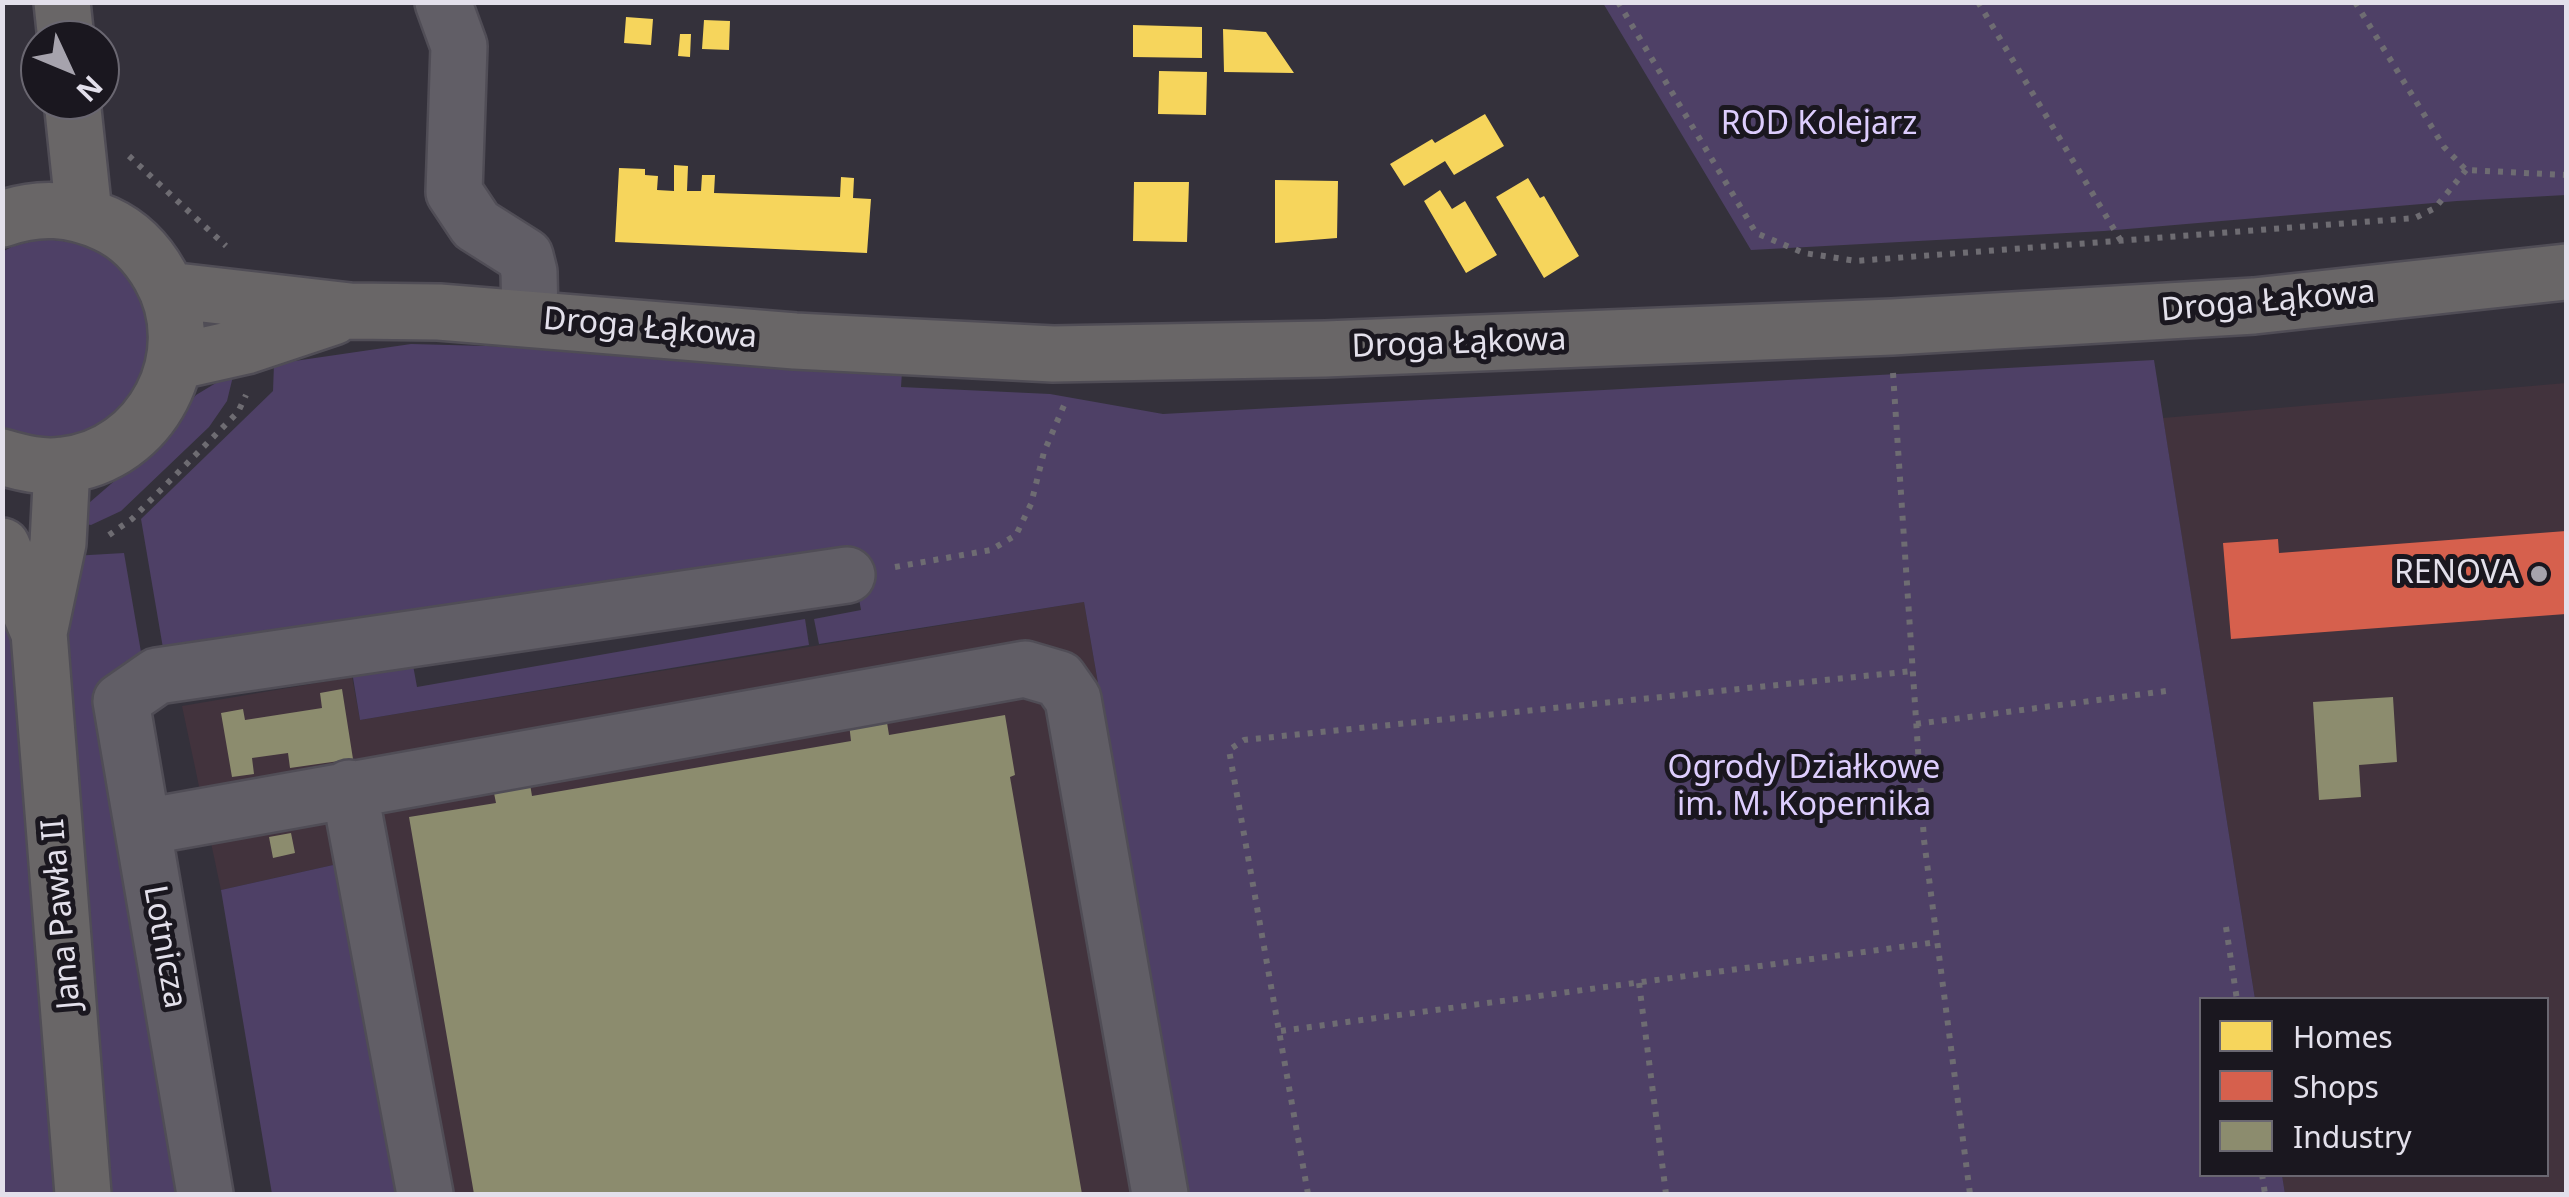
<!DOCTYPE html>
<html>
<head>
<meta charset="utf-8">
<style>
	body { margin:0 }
	#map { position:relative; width:2569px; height:1197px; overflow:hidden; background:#34313b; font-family:"Noto Sans",sans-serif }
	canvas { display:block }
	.frame { position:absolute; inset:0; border:5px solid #e3e0eb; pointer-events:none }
	.legend { position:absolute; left:2199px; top:997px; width:350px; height:180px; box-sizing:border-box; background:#1a171f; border:2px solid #6a6771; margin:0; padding:12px 18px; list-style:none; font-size:30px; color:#e3e0eb }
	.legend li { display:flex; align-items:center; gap:20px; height:50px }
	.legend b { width:50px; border:2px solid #6a6771 }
	.north { position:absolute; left:20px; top:20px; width:100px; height:100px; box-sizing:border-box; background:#1a171f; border:2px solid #6a6771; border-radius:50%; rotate:134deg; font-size:28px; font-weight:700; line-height:40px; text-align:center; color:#e3e0eb }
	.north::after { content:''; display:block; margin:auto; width:35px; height:45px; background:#a6a3ad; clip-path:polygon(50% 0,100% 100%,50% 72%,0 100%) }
</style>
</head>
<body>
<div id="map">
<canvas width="2569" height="1197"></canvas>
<div class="frame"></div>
<ul class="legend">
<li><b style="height:28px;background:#f6d55c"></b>Homes</li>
<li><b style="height:28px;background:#d6604d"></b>Shops</li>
<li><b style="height:28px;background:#8c8c6e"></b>Industry</li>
</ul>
<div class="north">N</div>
</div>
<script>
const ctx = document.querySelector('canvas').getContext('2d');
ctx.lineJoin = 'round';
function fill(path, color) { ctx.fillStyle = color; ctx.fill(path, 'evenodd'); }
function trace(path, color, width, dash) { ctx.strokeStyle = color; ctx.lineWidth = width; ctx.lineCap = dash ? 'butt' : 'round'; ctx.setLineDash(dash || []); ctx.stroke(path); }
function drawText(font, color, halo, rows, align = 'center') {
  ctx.font = font + ' "Noto Sans",sans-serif'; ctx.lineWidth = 10; ctx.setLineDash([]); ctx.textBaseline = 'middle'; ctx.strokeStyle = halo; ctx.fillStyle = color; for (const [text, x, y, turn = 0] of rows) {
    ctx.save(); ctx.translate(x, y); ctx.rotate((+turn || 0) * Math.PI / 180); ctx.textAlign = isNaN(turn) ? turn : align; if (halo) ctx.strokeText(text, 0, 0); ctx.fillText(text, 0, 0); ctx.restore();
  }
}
const industrial = new Path2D(`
	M2566 383V1194H2285L2282 1175 2546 1174V1000L2255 999 2163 418Z
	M1084 602 1186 1194H402L342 863 221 890 182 706 352 677 360 720Z`);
const green = new Path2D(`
	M1603 3H2566V195L2457 201 2104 231 1751 250Z
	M41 239C98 242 125 257 145 312 152 332 152 358 145 379 142 386 135 392 131 398 126 405 120 416 112 421 80 443 37 447 3 430L2 252 13 246Z
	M411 344 562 348 902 372 901 387 1050 394 1163 414 2154 360 2255 999 2202 1000V1174L2282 1175 2285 1194H1186L1084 602 819 644 814 619 861 610 851 554 406 627 417 687 805 619 809 645 360 720 347 641 164 654 141 519 273 391 274 364Z
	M234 372 227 401 209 427 121 511 91 525 80 523 82 509 156 445 196 395Z
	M124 553 142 658 178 1194H3V560Z
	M342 863 402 1194H272L221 890Z`);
const homes = new Path2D(`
	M626 17 653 19 651 45 624 43Z
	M704 20 730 21 729 50 702 49Z
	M1133 25 1202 27V58L1133 57Z
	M1223 29 1266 32 1294 73 1224 72Z
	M680 34H691L690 57 678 56Z
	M1159 71 1207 72 1206 115 1158 114Z
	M1485 114 1504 146 1454 175 1445 161 1404 186 1390 164 1432 139 1435 143Z
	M674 165 688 166 687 191H701L702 175H715L714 193 840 197 841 177 854 178 853 198 871 199 867 253 615 242 619 168 645 169V175L658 176 657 190 674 191Z
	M1528 178 1540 198 1544 196 1579 256 1544 278 1496 197Z
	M1275 180 1338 181 1337 238 1275 243Z
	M1134 182H1189L1187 242 1133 241Z
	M1440 190 1452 209 1465 201 1497 255 1466 273 1424 201Z`);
const shops = new Path2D(`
	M2566 531V614L2231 639 2223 543 2278 539 2279 553Z`);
const industry = new Path2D(`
	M342 689 353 759 290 768 288 753 252 758 254 774 232 777 221 713 243 709 245 720 322 708 320 693Z
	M2393 697 2397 762 2359 765 2361 797 2319 800 2313 702Z
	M885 710 889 735 1005 715 1015 775 1010 777 1082 1194H474L409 817 496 803 491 778 528 772 532 796 851 741 848 715Z
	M291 833 295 853 273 858 269 837Z`);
const path = new Path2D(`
	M1618 2 1756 233 1804 253 1856 261 2415 218 2435 208 2466 170
	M1978 2 2121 241
	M2355 2 2444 147 2466 170 2566 175
	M129 156 226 246
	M1893 373 1924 840 1970 1194
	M109 535 132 519 238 412 246 395
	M895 567 991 550 1016 535 1031 504 1044 452 1065 403
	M1916 724 2166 691
	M2226 927 2237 1000
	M1639 983 1666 1194
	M1281 1031 1937 942
	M2262 1174 2265 1194
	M1308 1194 1229 750 1244 740 1913 671`);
const minor = new Path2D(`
	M443 2 459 46 454 192 476 225 525 256 529 272 530 319
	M349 788 425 1194
	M144 827 1025 669 1059 679 1073 699 1160 1194
	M205 1194 121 701 157 676 847 575`);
const major = new Path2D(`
	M62 2 66 40
	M72 100 84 214
	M2 219C39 206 71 208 106 224 130 235 147 253 160 276 205 354 152 456 63 465 42 468 22 463 2 457
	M168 290 350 311 439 312 795 341 1053 354 1325 349 1892 327 2254 306 2566 272
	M175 362 246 346 333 317
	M62 466 58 543 39 633 83 1194
	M2 546 39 633`);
const markers = [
	[2539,574,10,"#a6a3ad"]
];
const parkNames = [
	["ROD Kolejarz",1819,125],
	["Ogrody Działkowe",1804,769],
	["im. M. Kopernika",1804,806]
];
const streetNames = [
	["Droga Łąkowa",2268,302,-5],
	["Droga Łąkowa",650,329,5],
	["Droga Łąkowa",1459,344,-2],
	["Jana Pawła II",62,914,-95],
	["Lotnicza",164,947,80]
];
const poiNames = [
	["RENOVA",2519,574]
];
fill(industrial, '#42333d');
fill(green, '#4e4066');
fill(homes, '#f6d55c');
fill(shops, '#d6604d');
fill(industry, '#8c8c6e');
trace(minor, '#504d56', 60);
trace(major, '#504d56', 60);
trace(path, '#6e6c72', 6, [5, 8]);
trace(minor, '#615e66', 55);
trace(major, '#696667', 55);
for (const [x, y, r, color] of markers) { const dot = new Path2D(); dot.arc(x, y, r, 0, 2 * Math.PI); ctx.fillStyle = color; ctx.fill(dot); trace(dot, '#1a171f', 4); }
drawText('32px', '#ddcdfd', '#1a171f', parkNames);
drawText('32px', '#e3e0eb', '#1a171f', streetNames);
drawText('32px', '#e3e0eb', '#1a171f', poiNames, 'right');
</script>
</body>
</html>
